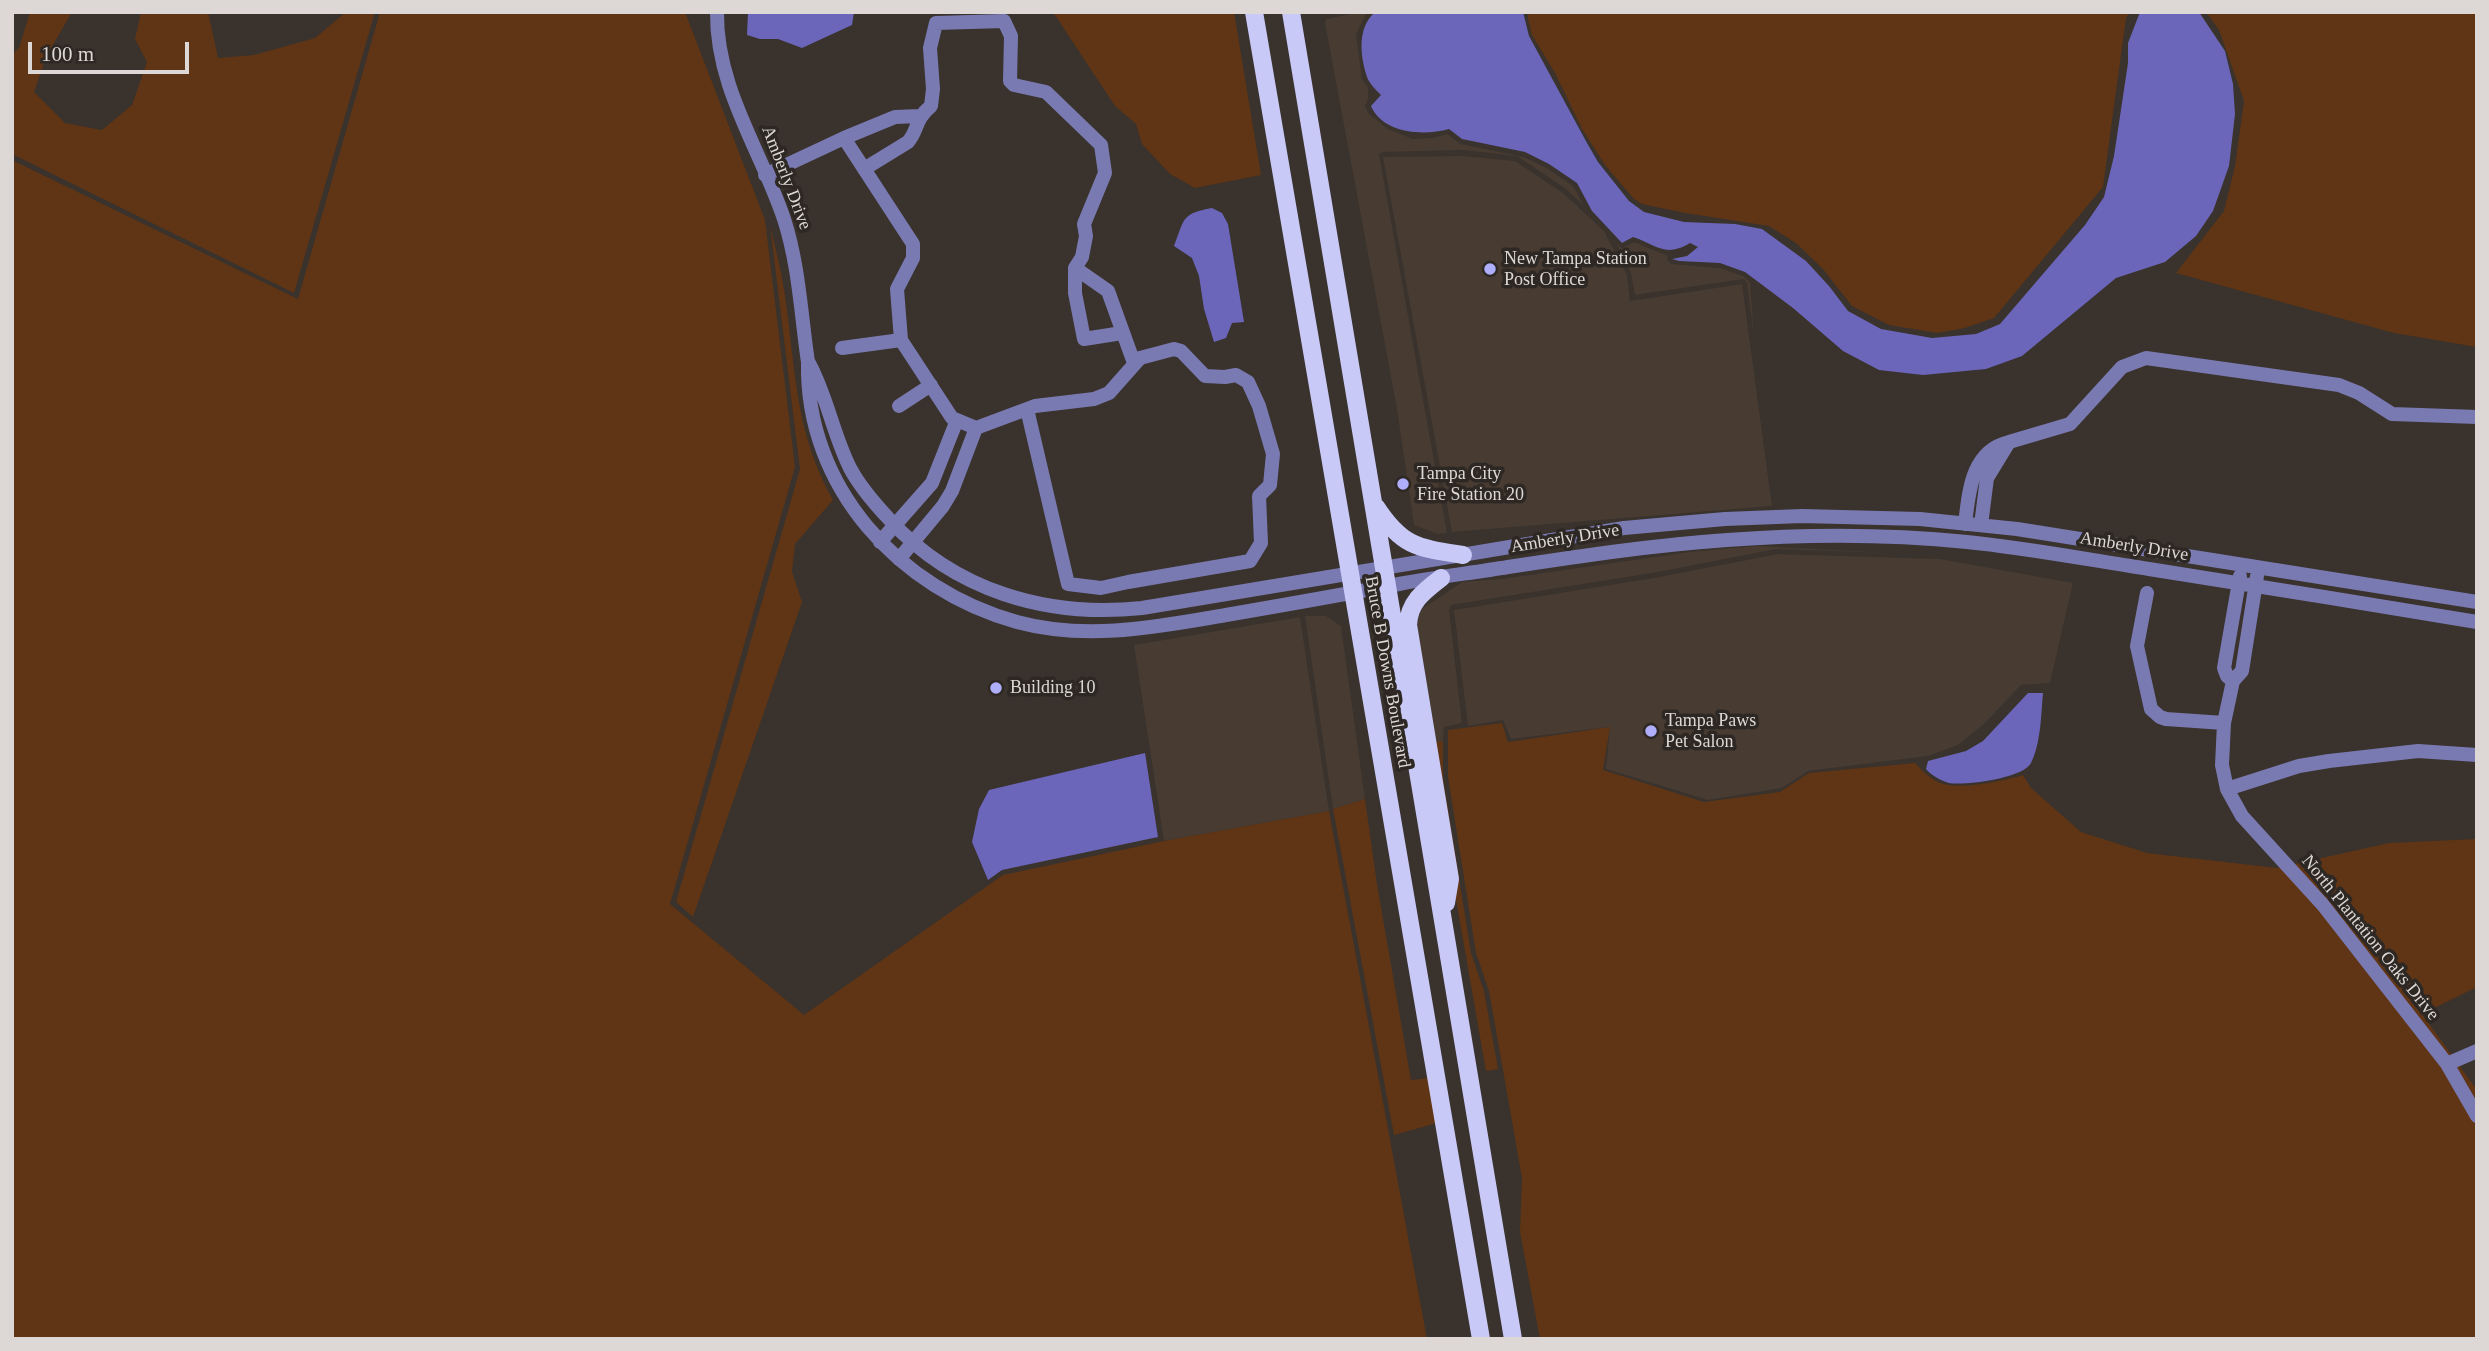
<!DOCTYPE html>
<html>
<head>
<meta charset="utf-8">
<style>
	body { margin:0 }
	#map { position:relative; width:2489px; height:1351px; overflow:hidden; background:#39322d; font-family:"Times New Roman",serif }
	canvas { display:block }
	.frame { position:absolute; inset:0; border:14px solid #ddd8d6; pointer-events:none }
	.scale { position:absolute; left:28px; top:42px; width:161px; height:32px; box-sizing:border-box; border:4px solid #ddd8d6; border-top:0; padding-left:9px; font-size:21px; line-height:24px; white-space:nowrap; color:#ddd8d6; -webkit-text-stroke:5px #2e2824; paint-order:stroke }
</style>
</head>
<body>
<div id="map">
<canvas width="2489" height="1351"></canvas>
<div class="frame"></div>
<div class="scale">100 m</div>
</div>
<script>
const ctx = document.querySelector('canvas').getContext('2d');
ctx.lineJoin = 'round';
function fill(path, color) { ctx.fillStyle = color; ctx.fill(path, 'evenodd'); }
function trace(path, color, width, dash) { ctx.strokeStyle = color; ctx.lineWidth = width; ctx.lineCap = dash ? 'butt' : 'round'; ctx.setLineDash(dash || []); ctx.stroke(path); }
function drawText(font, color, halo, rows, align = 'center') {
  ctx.font = font + ' "Times New Roman",serif'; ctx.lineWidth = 7; ctx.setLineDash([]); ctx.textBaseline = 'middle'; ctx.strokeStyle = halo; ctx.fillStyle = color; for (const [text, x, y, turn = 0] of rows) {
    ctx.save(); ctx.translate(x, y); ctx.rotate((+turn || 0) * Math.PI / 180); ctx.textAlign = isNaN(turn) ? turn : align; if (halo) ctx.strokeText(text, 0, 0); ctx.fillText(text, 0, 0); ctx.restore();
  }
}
const built = new Path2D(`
	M1360 12H1367L1356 34 1362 79 1368 87V99L1365 106 1369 114 1388 129 1413 139 1433 138 1447 134 1461 144 1524 157 1547 168 1573 186 1584 206 1566 189 1517 156 1462 150 1383 152 1379 154 1447 533 1438 534 1414 525 1397 409 1325 23 1326 19Z
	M1463 156 1515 161 1563 193 1604 231 1627 275 1630 301 1742 284 1772 506 1452 532 1383 157Z
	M1634 242 1668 256 1667 259 1671 264 1720 268 1743 276 1750 282 1754 337 1747 283 1744 279 1635 295 1631 273 1616 243 1622 248Z
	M1757 546 1890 553 1777 549 1652 573 1451 605 1449 610 1462 723 1444 727 1443 741 1433 742 1414 627 1422 609 1462 582 1502 579 1689 552Z
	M1778 554 1940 559 2073 583 2050 683 2021 685 1984 724 1958 745 1928 756 1808 771 1782 788 1708 800 1606 769 1610 727 1511 739 1503 720 1468 726 1454 610 1654 578Z
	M1305 616H1326L1341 626 1365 799 1333 809Z
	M1300 617 1329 811 1164 841 1134 645Z`);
const green = new Path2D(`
	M30 12H72L46 57 34 92 65 123 102 130 132 105 147 62 135 39 141 12H208L218 58 254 55 315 38 346 12H375L294 293 12 154V54L19 48Z
	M380 12H685L765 220 795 467 670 904 804 1015 1003 875 1164 841 1329 811 1427 1339H12V160L298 299Z
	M1053 12H1234L1261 175 1195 188 1170 174 1142 144 1136 124 1115 106Z
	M1528 12H2131L2126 18 2103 187 1994 318 1965 328 1937 333 1889 325 1852 306 1823 269 1796 243 1769 226 1685 213 1642 204 1634 199 1605 165 1582 129 1556 75 1532 35 1528 19Z
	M2206 12H2477V347L2394 333 2176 273 2224 211 2235 166 2244 101 2219 30Z
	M770 225C776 251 783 277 786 303 796 376 796 434 833 500L795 544 792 572 802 602 693 917 676 902 800 469Z
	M1502 723 1508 742 1610 727 1603 770 1704 802 1780 792 1809 773 1915 763C1921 769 1928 777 1936 781 1954 792 2003 781 2023 775L2031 788 2081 832 2147 853 2277 868 2389 843 2477 839V987L2422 1014 2477 1090V1339H1540L1520 1232 1522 1178 1489 991 1476 953 1448 777V730Z
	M1443 741V778L1471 953 1484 991 1498 1069 1486 1071 1454 888 1433 742Z
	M1365 799 1377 884 1411 1080 1429 1078 1437 1123 1394 1135 1333 809Z`);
const water = new Path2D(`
	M748 12H854L852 25 802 48 778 39H760L747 35Z
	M1375 12H1523L1529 36 1587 143 1598 162 1629 201 1644 212 1684 222 1735 224 1762 229 1806 261 1829 286 1848 311 1881 329 1932 338 1976 334 2000 324 2085 225 2104 197 2114 156 2128 63V43L2140 12H2199L2225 51 2233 84 2235 114 2229 166 2213 211 2196 236 2165 262 2116 278 2022 356 1986 369 1923 375 1879 370 1843 351 1793 308 1745 272 1720 263 1679 261 1672 259 1687 256 1698 247 1690 243C1665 258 1657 245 1633 237L1622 243 1592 211 1577 183 1549 164 1525 152 1462 139 1449 129C1424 136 1383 134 1371 106L1381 95C1376 90 1369 83 1367 77 1360 55 1357 28 1375 12Z
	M1212 208 1222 213 1228 224 1244 322 1232 323 1226 338 1214 342 1204 309 1199 276 1192 258 1174 246C1185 218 1181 214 1212 208Z
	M2028 693H2043C2041 715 2041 743 2031 763 2024 778 1964 786 1949 783 1941 781 1931 775 1926 769L1928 761 1966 751 1983 741Z
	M1145 753 1158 837 1002 870 988 880 972 842 979 809 989 790Z`);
const minor = new Path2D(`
	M717 12C716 88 761 150 784 219 799 265 801 315 808 362 805 487 900 590 1017 622 1087 641 1156 627 1226 615 1284 605 1341 595 1399 584 1435 577 1472 573 1508 567 1581 556 1654 545 1727 540 1807 534 1888 534 1967 542 2028 548 2089 560 2149 569 2258 586 2368 604 2477 622
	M844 138 895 117 920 116
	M864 169 908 142C919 129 914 120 931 106L933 89 930 48 936 23 1004 21 1011 36 1010 81 1014 85 1046 92 1101 145 1105 173 1084 224 1086 236 1082 257 1075 268 1108 291 1134 363
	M765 175 844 138 913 244V258L897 289 901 340 952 418 976 428 1035 406 1094 399 1109 393 1140 358 1174 349 1181 351 1205 376 1225 377 1236 375 1248 382 1259 406 1273 454 1270 485 1259 496 1261 543 1250 561 1128 582 1101 588 1068 584 1027 409
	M1075 268V293L1084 339 1122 333
	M842 348 901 340
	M809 363C827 396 833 434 850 468 860 487 874 503 889 519 954 591 1047 618 1142 608L1624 528 1725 519 1802 516 1920 519 2017 529 2477 602
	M899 406 931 385
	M2009 442 2070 424 2122 367 2146 358 2339 385 2359 393 2392 414 2477 417
	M1965 524C1969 492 1971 451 2009 442L1987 478 1981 525
	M880 542 932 483 957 420
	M899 559 943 506 952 491 976 428
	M2257 576 2242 671 2233 681 2224 723 2222 765 2227 789 2242 816 2323 905 2447 1064 2477 1116
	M2147 593 2137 646 2151 709 2160 717 2166 719 2224 723
	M2233 681 2227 676 2224 668 2240 576
	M2227 789 2299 766 2329 761 2418 751 2477 755
	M2447 1064 2477 1051`);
const major = new Path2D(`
	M1254 12 1481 1339
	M1291 12 1513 1339
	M1376 507C1402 547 1418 548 1463 555
	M1441 578C1424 591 1409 602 1408 625L1450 879 1446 903`);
const markers = [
	[1490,269,7,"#afaefa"],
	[1403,484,7,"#afaefa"],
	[996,688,7,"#afaefa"],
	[1651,731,7,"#afaefa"]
];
const streetNames = [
	["Amberly Drive",786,178,69],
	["Amberly Drive",1565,539,-9],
	["Amberly Drive",2134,547,9],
	["Bruce B Downs Boulevard",1387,672,80],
	["North Plantation Oaks Drive",2370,938,51]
];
const poiNames = [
	["New Tampa Station",1504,259],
	["Post Office",1504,280],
	["Tampa City",1417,474],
	["Fire Station 20",1417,495],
	["Building 10",1010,688],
	["Tampa Paws",1665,721],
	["Pet Salon",1665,742]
];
fill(built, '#473b32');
fill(green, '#5f3515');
fill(water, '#6b66ba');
trace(minor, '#7a7ab2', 14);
trace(major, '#c8c9f7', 18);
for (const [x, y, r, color] of markers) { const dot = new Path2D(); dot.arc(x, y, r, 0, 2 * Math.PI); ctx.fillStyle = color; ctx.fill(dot); trace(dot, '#2e2824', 2.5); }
drawText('18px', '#ddd8d6', '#2e2824', streetNames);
drawText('18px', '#ddd8d6', '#2e2824', poiNames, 'left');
</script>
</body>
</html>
